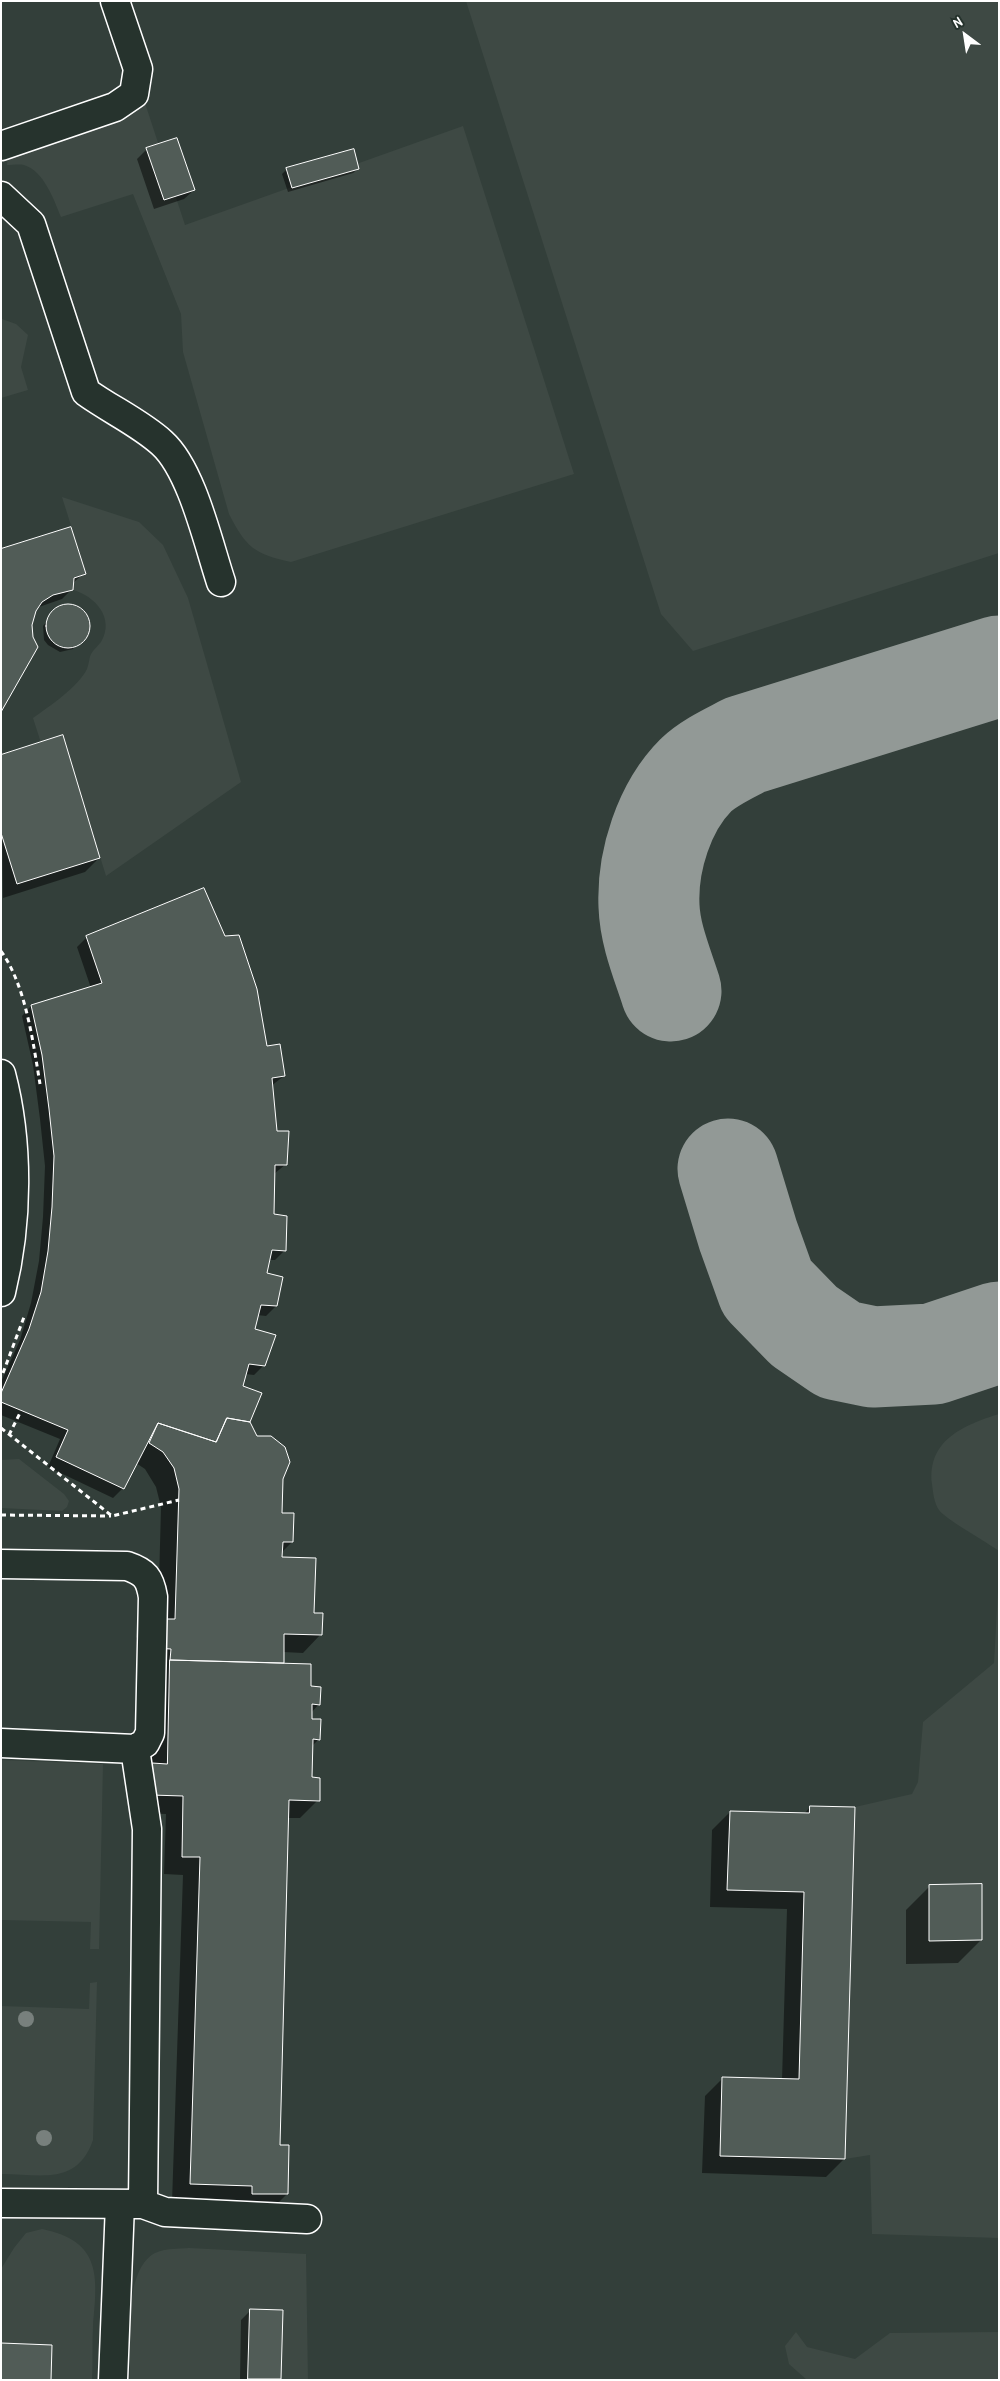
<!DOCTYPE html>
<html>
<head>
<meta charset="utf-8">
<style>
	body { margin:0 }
	#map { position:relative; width:1000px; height:2381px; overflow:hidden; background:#26332d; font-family:"Patrick Hand",sans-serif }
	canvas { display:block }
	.frame { position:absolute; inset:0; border:2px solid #fff; pointer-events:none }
	.north { position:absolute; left:940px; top:10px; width:50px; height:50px; -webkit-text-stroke:4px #26332d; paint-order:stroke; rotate:329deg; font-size:14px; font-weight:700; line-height:20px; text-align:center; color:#fff }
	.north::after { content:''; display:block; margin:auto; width:18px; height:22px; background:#fff; clip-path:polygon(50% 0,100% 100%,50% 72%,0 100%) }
</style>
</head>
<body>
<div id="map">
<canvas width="1000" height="2381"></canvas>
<div class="frame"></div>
<div class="north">N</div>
</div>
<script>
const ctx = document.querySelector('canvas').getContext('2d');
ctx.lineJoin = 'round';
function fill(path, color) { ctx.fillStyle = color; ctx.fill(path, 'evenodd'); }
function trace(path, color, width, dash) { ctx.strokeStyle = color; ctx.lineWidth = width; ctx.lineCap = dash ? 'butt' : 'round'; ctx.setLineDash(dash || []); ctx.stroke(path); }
const built = new Path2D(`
	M1 1H999V2380H1Z`);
const green = new Path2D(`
	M466 1H999V553L693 651 661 614Z
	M145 103 185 225 463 126 574 474 291 562C254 554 246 547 229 514L183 352 181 314 133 194 61 217C54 200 44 171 24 165 19 164 12 165 7 165L8 155 17 149Z
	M2 319 16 324 28 335 21 367 28 390 1 398Z
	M62 497 139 522 163 545 188 598 241 782 106 876 63 736 41 743 33 718C50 706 78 687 87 669 89 664 89 658 91 654 94 649 98 646 101 642 115 618 95 596 73 590L74 578 83 564Z
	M999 1414V1551C988 1543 944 1518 939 1510 934 1503 933 1492 932 1484 927 1440 964 1425 999 1414Z
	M19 1459 64 1494 69 1501 67 1507 62 1511 1 1508V1460Z
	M999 1572V2238L872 2234 870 2155 845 2159 855 1807 912 1794 918 1782 923 1722 994 1663Z
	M1 1760 103 1764 99 1949H90L91 1922 1 1920Z
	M97 1982 93 2140C77 2186 41 2174 1 2174V2006L89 2009 90 1983Z
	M42 2229C101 2241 98 2275 93 2326 92 2344 93 2362 92 2380H51L52 2345 1 2343V2269L14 2248 26 2233Z
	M189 2248 306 2254 308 2380H130C131 2347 122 2271 155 2253 165 2248 179 2249 189 2248Z
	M796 2332 807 2347 855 2359 890 2333 999 2332V2380H807L789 2364 785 2346Z`);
const shadow = new Path2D(`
	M147 149 194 190 184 199 154 209 137 159Z
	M287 169H358L353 173 288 192 282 174Z
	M1 550 84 573 72 584V589L62 599 36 608Z
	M63 606 76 607 86 616 88 621 87 634 73 649 60 652 48 645 44 640 43 626 57 609Z
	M1 756 99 858 85 872 3 898Z
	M87 937 266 1048 284 1076 271 1086 275 1132 286 1164 274 1174 272 1215 285 1250 275 1260H268L265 1273 276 1306 266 1316 257 1315 253 1330 264 1365 254 1375 245 1374 242 1387 249 1422 256 1437 266 1436 280 1443 287 1451 288 1462 281 1478V1515L292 1542 281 1553V1558L312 1614 321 1634 303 1653 283 1652 282 1664 309 1688 319 1704 311 1713 310 1720 319 1739 312 1746 311 1779 318 1800 300 1818H288L278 2146 287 2194 269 2212 172 2202 183 1875 164 1874 166 1814 134 1813 150 1767 153 1666H136V1638L154 1620H158L161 1507 156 1487 145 1469 136 1463 123 1488 113 1498 48 1467 60 1439 1 1415V1382L20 1340 31 1303 39 1261 43 1217 45 1166 40 1119 33 1065 22 1016 31 1006 91 988 77 947Z
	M810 1807 844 2159 826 2177 702 2173 705 2096 723 2078 782 2080 787 1909 710 1907 712 1830 730 1812 804 1814Z
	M930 1886 981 1940 958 1963 906 1964V1910Z
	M251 2310 282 2311 280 2380H240L241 2320Z`);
const taxiway = new Path2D(`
	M671 991C662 963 650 935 649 906 647 861 664 807 696 775 710 762 728 754 745 745L999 666
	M728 1169 748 1235 767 1288 804 1326 839 1350 873 1357 933 1354 999 1332`);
const building = new Path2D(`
	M177 138 195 190 164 200 146 148Z
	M354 149 359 169 292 188 286 168Z
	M71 527 86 574 74 578 73 590 53 595 42 602 36 611 32 625 33 637 38 647 1 712V549Z
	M46 626a22 22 0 1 1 44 0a22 22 0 1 1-44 0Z
	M63 735 100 858 17 884 1 833V755Z
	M204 888 225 936 239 935 257 989 267 1046 280 1044 285 1076 272 1078 277 1131H289L287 1165H275L274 1214 287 1216 286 1251 272 1250 267 1273 283 1277 277 1306 261 1305 255 1329 276 1335 265 1366 249 1364 243 1386 262 1393 250 1422 227 1418 216 1442 158 1423 124 1489 56 1457 68 1430 1 1402V1393L29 1329 41 1292 48 1251 52 1207 54 1156 49 1109 42 1055 31 1005 102 983 86 936Z
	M227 1418 250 1422 257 1436H271L285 1447 290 1462 283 1479 282 1513H294L293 1542H283L282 1557 316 1558 314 1613H323L322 1635 284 1634V1663L170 1660 171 1649 153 1648 154 1619H175L179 1489 174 1468 163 1452 149 1443 158 1423 216 1442Z
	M170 1660 311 1664V1686L321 1687 320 1705 312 1704V1719H321L320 1740 313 1739 312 1777 320 1778V1801L289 1800 280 2145H289L288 2194H252V2186L190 2184 200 1857H182L183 1796 151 1795 152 1763 167 1764Z
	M810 1806 855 1807 845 2159 720 2156 722 2077 799 2079 804 1892 727 1890 730 1811 809 1813Z
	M982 1884V1940L929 1941V1885Z
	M250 2309 283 2310 281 2379H248Z
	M1 2343 52 2345 51 2380H1Z`);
const path = new Path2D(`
	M1 951C26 986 33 1042 40 1084
	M3 1373 24 1317
	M1 1428 112 1516 179 1500
	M9 1435 21 1411
	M1 1515 111 1516`);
const minor = new Path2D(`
	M1 146 115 107 134 94 138 69 115 1
	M1 196 31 224 86 392C111 410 140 423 162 443 192 470 208 543 221 582
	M1 1074C19 1143 18 1223 1 1292
	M1 1564 127 1566C145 1572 150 1578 153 1597L150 1733 145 1743 135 1749 1 1743
	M135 1749 147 1829 143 2204
	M1 2203 143 2204 165 2212 307 2219
	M113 2380 120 2204`);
const trees = [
	[26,2019],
	[44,2138]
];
fill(built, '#333f3a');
fill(green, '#3e4944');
fill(shadow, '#0007');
trace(taxiway, '#929996', 101);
fill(building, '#515c57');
trace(building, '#fff', 1);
trace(minor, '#fff', 31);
trace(path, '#fff', 3, [5, 4]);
trace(minor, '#26332d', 28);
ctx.fillStyle = '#78807d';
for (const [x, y] of trees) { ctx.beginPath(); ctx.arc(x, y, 8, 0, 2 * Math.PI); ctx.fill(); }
</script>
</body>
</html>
